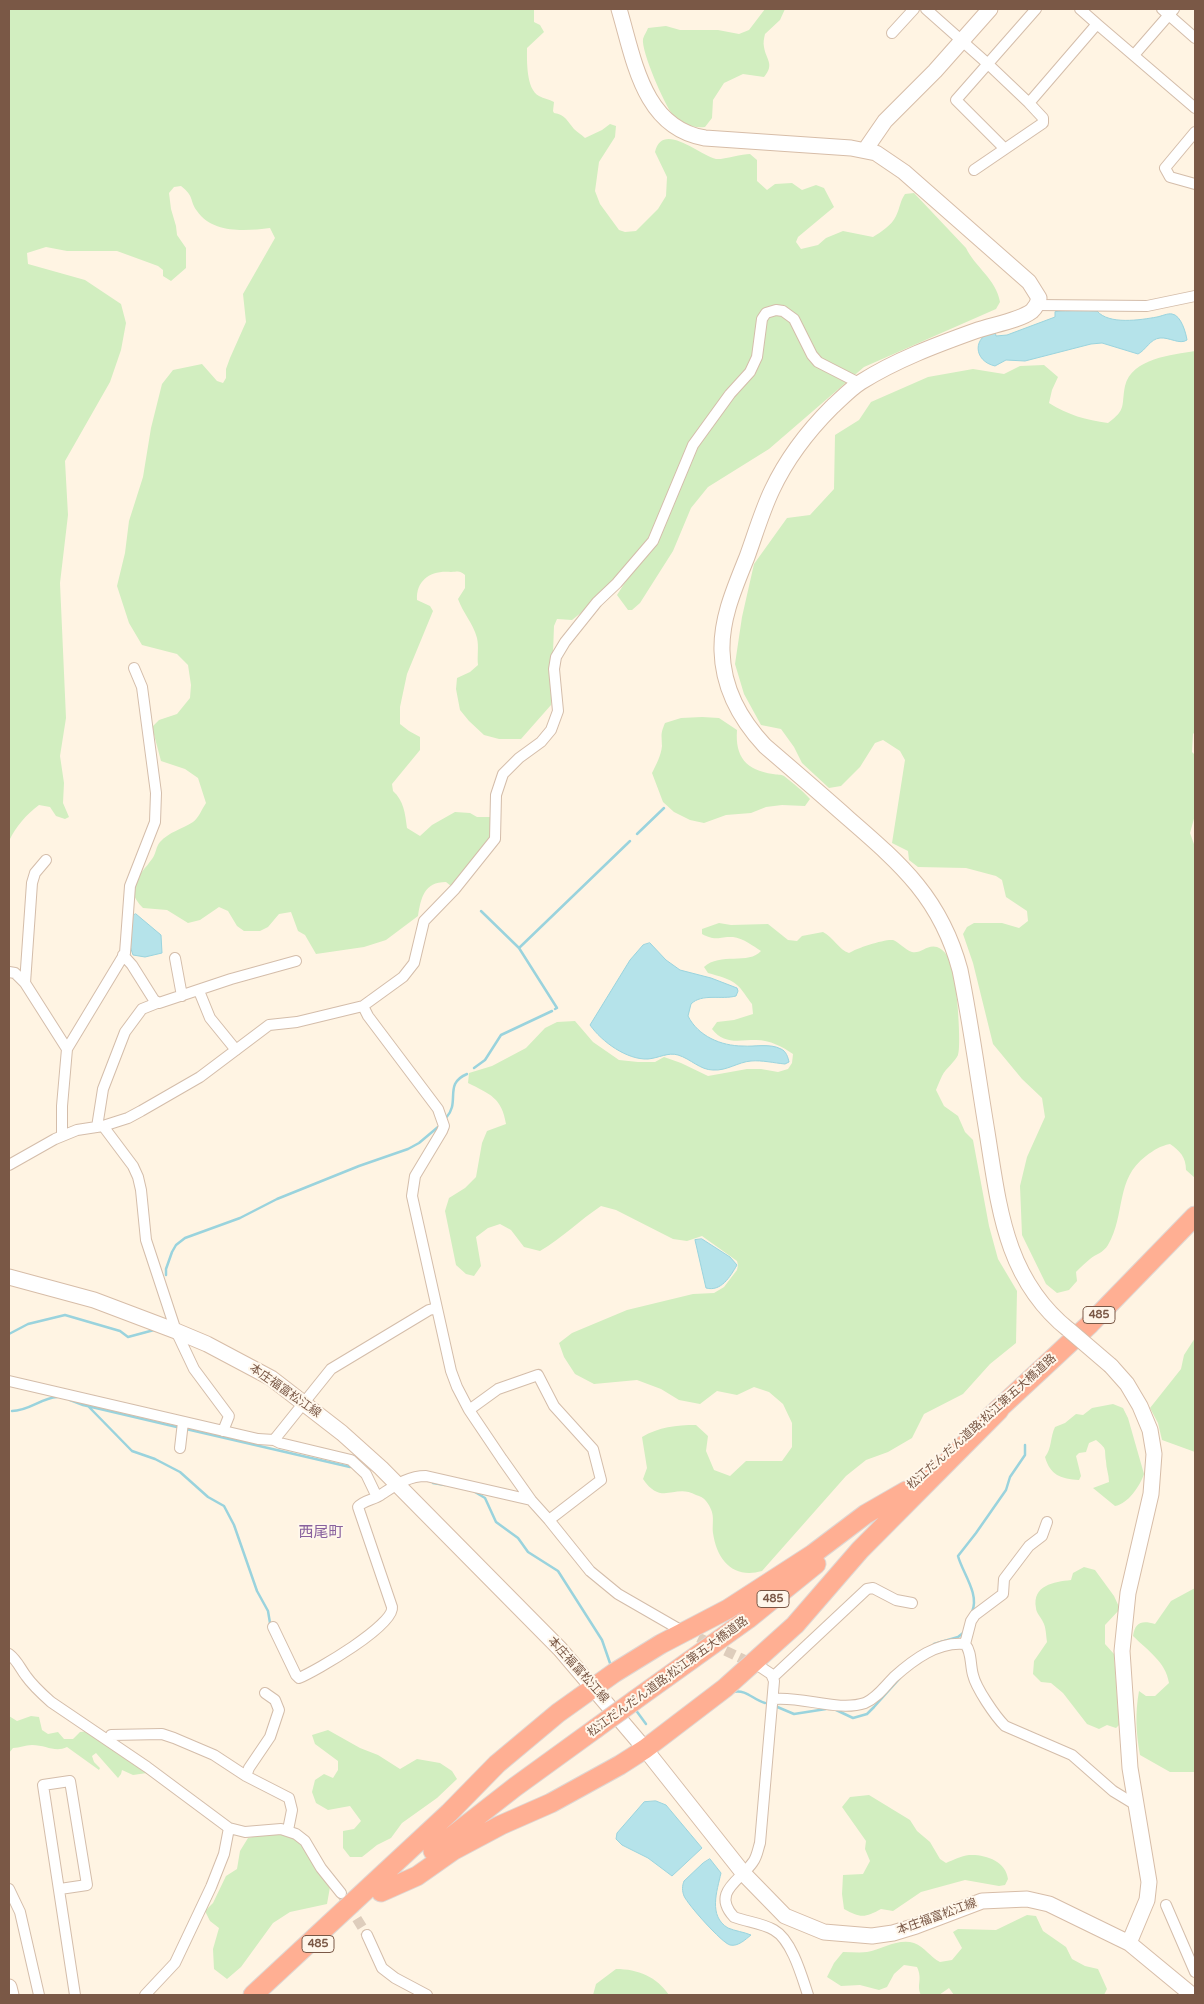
<!DOCTYPE html>
<html>
<head>
<meta charset="utf-8">
<style>
	body { margin:0 }
	#map { position:relative; width:1204px; height:2004px; overflow:hidden; background:#fff4e3; font-family:"Varela Round",sans-serif }
	canvas { display:block }
	.frame { position:absolute; inset:0; border:10px solid #7a5846; pointer-events:none }
</style>
</head>
<body>
<div id="map">
<canvas width="1204" height="2004"></canvas>
<div class="frame"></div>
</div>
<script>
const ctx = document.querySelector('canvas').getContext('2d');
ctx.lineJoin = 'round';
function fill(path, color) { ctx.fillStyle = color; ctx.fill(path, 'evenodd'); }
function trace(path, color, width, dash) { ctx.strokeStyle = color; ctx.lineWidth = width; ctx.lineCap = dash ? 'butt' : 'round'; ctx.setLineDash(dash || []); ctx.stroke(path); }
function drawText(font, color, halo, rows, align = 'center') {
  ctx.font = font + ' "Varela Round","Noto Sans JP",sans-serif'; ctx.lineWidth = 4; ctx.setLineDash([]); ctx.textBaseline = 'middle'; ctx.strokeStyle = halo; ctx.fillStyle = color; for (const [text, x, y, turn = 0] of rows) {
    ctx.save(); ctx.translate(x, y); ctx.rotate((+turn || 0) * Math.PI / 180); ctx.textAlign = isNaN(turn) ? turn : align; if (halo) ctx.strokeText(text, 0, 0); ctx.fillText(text, 0, 0); ctx.restore();
  }
}
const green = new Path2D(`
	M9 9H534V22L540 25 544 32 527 48C527 61 526 89 539 96 544 99 549 99 554 102L553 111 554 113C565 114 568 122 574 129 577 132 582 135 585 138L602 130 610 124 616 126 615 137 599 162 595 191 600 204 619 230 625 232 636 231 658 209 666 196 667 177 655 152C662 121 698 154 716 159 722 160 742 154 750 154L757 160V181L767 190 775 184 792 183 802 190 816 185 824 188 834 207 798 237 796 242 801 249 818 245 826 238 843 231 873 237C881 232 892 225 896 216 900 208 900 201 905 194L914 193 966 248C975 267 996 279 1000 302L996 309 864 367 769 449 708 487 691 508 673 551 640 603 632 610H628L617 595 626 581 627 576 572 620 557 619 554 626 551 705 521 739H499L484 735 469 721 460 710 456 689 457 678 470 672 478 665C477 657 479 646 477 638 473 623 463 613 458 599L465 588V575C459 570 458 572 451 572 431 570 416 580 417 600L430 606 433 611 407 674 400 707V724L409 731 420 737V750L392 784 393 791C404 801 405 813 407 828L420 836 432 825 455 812 470 813 477 817H491L490 838 455 885 451 886 446 882C424 882 421 898 418 916L386 940 364 947 316 954 305 935 298 931 291 912 279 914 268 927 260 931H244L237 926 228 911 219 907 200 920 188 923 167 910 143 908C122 887 140 876 152 859 156 854 156 846 160 842 169 832 182 829 193 822 198 819 202 809 206 803L198 778 185 769 161 761 152 727 159 720 177 714 190 698 191 685 188 665 177 654 142 645 129 623 117 586 125 553 129 521 143 477 151 428 162 384 173 370 202 364 217 381 223 383 226 378V369L230 358 246 322 243 294 275 238 270 228C246 231 213 234 197 211 189 200 195 197 181 186L174 187 169 193 171 209 176 226 177 235 186 248V268L171 281 163 276V270L158 266 117 251H67L46 247 27 253 28 264 85 280 121 304 126 323 121 350 110 382 65 461 68 515 60 583 66 718 60 756 64 783 63 803 69 817 65 819 56 816 50 807 39 805C26 815 16 826 9 841Z
	M765 9H785L780 20 765 34C764 38 763 43 764 47 766 60 775 64 764 77L743 74 724 83 713 100 712 118 705 127C693 128 682 125 673 115 665 106 641 51 643 39 644 35 647 31 648 28L666 26 680 30H718L739 34 749 30Z
	M1195 351V390L1194 391 1195 395V732L1193 734 1192 752 1195 755V815L1190 833 1195 847V1178L1186 1170C1186 1157 1180 1151 1170 1144 1160 1146 1154 1150 1146 1156 1115 1179 1126 1214 1108 1245 1103 1253 1096 1254 1090 1259 1085 1263 1080 1268 1076 1272L1077 1281 1069 1290 1057 1293 1046 1284 1022 1235 1020 1186 1027 1157 1045 1117 1042 1098 1022 1079 993 1044 973 963 963 934 967 927 974 923H1002L1019 928 1028 921 1027 911 1006 897 1002 880 996 876 966 868 918 867 909 860 908 851 892 843 905 760 900 751 883 740 875 743 860 767 841 786 829 788 802 763 794 747 781 729 761 725 744 694 735 664 742 617 754 564 787 518 810 515 834 489 835 435 859 420 871 402 928 377 973 369 1004 374 1020 366 1044 365 1058 377 1052 390 1049 403C1068 415 1086 420 1108 423 1127 409 1121 406 1125 386 1132 358 1172 355 1195 351Z
	M702 717 719 718 737 730C735 757 746 770 773 774 777 775 781 774 784 776 793 783 803 791 810 799L805 806 782 805 766 807 751 813 726 815 704 823 690 820 674 812 663 802 652 773C656 765 661 756 662 746 662 734 660 735 665 723L681 718Z
	M719 923 731 925 768 924 788 940 797 941 802 936 823 932C833 937 839 950 849 953 857 948 884 939 893 940 899 942 905 950 912 952 921 954 927 944 937 947 944 949 951 960 953 967 956 979 962 1046 958 1055 955 1062 946 1068 942 1076 940 1080 938 1085 936 1090L944 1106 958 1116 965 1132 973 1140 989 1226 998 1259 1017 1291 1016 1343 990 1364 963 1394 924 1414 912 1438 888 1452 866 1460 846 1476 762 1571C734 1579 717 1561 713 1533 712 1520 716 1514 706 1501 704 1498 700 1496 696 1495 674 1483 662 1507 643 1479L647 1468 642 1437C659 1427 676 1425 696 1425L708 1436 706 1451 714 1470 730 1476 746 1461H782L792 1447V1423L783 1404 769 1392 754 1387 737 1395 717 1391 700 1404 679 1400 661 1389 637 1380 594 1384 575 1374 564 1357 559 1343 572 1333 627 1310 693 1294 714 1293 724 1287 737 1270 738 1265 737 1261 702 1236 687 1241 673 1239 616 1210 601 1206C580 1220 562 1238 540 1251L524 1247 511 1230 500 1224 488 1228 476 1237 481 1266 474 1276 466 1274 456 1265 445 1211 449 1198 465 1188 476 1177 482 1143 487 1131 506 1124C502 1098 490 1094 468 1083L469 1073 492 1066 526 1048 545 1028 557 1022 575 1021 593 1042 619 1060 638 1062H655L664 1057 681 1063 708 1076 747 1069H761L778 1072 788 1069 792 1063 793 1054C783 1047 770 1040 756 1040 739 1040 724 1045 712 1029L717 1022 734 1020 753 1014 752 1004C747 998 742 989 737 985 729 978 718 976 708 973L704 967C720 952 749 965 761 951 753 946 743 938 733 937 718 936 717 942 702 934V929Z
	M1195 1338V1452L1162 1440 1158 1423 1150 1408 1181 1369 1184 1355Z
	M1113 1404 1123 1408 1128 1418 1144 1474C1140 1486 1128 1504 1115 1506L1093 1488 1109 1482C1109 1475 1106 1468 1106 1461 1104 1448 1108 1450 1096 1440L1089 1443 1086 1452 1079 1453 1076 1456 1081 1476 1079 1480C1061 1479 1050 1475 1045 1457 1052 1448 1050 1437 1055 1427L1065 1423 1076 1414 1083 1415 1092 1408Z
	M1084 1567 1095 1570 1114 1596 1120 1609 1105 1625V1644L1114 1654 1119 1725 1116 1728 1107 1725 1099 1729 1087 1724 1063 1693 1051 1683 1041 1682 1033 1674 1034 1661 1047 1642C1046 1635 1046 1627 1043 1622 1041 1617 1036 1613 1036 1608 1032 1585 1054 1582 1071 1580L1073 1573Z
	M1195 1588V1772H1170L1140 1755C1136 1733 1135 1713 1139 1691L1146 1696H1155L1169 1683C1166 1662 1147 1650 1133 1636 1135 1622 1142 1620 1155 1624L1171 1601Z
	M9 1716 17 1721 31 1716 39 1717 42 1730 48 1734 58 1732 64 1739H73L80 1732 89 1731 108 1747 147 1773 133 1775 122 1770 121 1774 118 1778 96 1753 92 1756 94 1762 100 1768 99 1770 67 1747C55 1753 46 1745 32 1745 25 1745 20 1748 13 1748L9 1753Z
	M328 1730 360 1748 378 1755 400 1769 417 1759 440 1763 452 1771 457 1779 437 1798 402 1823 391 1838 377 1845 362 1857H350L343 1848V1831L354 1829 361 1821 350 1806 328 1810 316 1803 312 1792 315 1780 324 1774 333 1778 338 1770V1761L315 1744 312 1735Z
	M869 1795 910 1820 917 1831 930 1842 940 1859 946 1863C953 1860 961 1856 969 1855 985 1854 1006 1861 1008 1879L1005 1885 999 1886 965 1880 921 1892 893 1911 881 1909C865 1918 860 1918 844 1909L842 1894 843 1875 863 1874 870 1861 865 1849 866 1841 842 1807 850 1797Z
	M276 1832 301 1841 330 1887 327 1904 290 1912 273 1923 241 1967 227 1979 214 1969 213 1949 219 1928 210 1921 205 1911 213 1903 226 1876 237 1869 240 1851 248 1838Z
	M1027 1915 1036 1916 1043 1931 1066 1947 1072 1959 1085 1966 1098 1969 1107 1989 1104 1995H954L949 1988 939 1995H921C916 1985 923 1980 917 1967L904 1965 894 1974 887 1987 879 1990 860 1985 841 1986 827 1977 834 1963 843 1952C851 1952 860 1953 867 1952 882 1949 899 1938 914 1943 925 1947 930 1957 940 1962L952 1960 962 1948 953 1932 958 1929 996 1930Z
	M616 1969C638 1969 657 1977 669 1995H593L596 1984Z`);
const water = new Path2D(`
	M1080 310 1097 311C1109 325 1140 320 1157 317 1162 316 1168 313 1172 314 1181 315 1186 333 1187 340 1180 345 1169 337 1160 338 1150 339 1146 350 1138 354L1102 343 1091 344 1025 361 1006 360 995 366C973 361 972 336 995 331L996 336 1007 335 1055 317V312Z
	M136 914 161 935 162 953 145 957 133 955 130 946 132 916Z
	M650 943 666 960 680 970 711 978 737 988 738 991 736 996C721 1000 702 993 691 1004L688 1016C698 1036 721 1046 743 1046 754 1047 770 1043 781 1049 786 1051 788 1057 789 1062L785 1064C774 1063 762 1060 751 1061 738 1062 727 1071 713 1070 700 1070 691 1059 678 1055 668 1052 659 1058 648 1059 627 1060 602 1042 590 1025L630 960 643 945Z
	M702 1239 730 1257 737 1265C730 1277 721 1292 706 1288L695 1240Z
	M656 1801 666 1805 702 1848 672 1876 648 1858 622 1845 616 1839 617 1833 644 1802Z
	M710 1859 721 1873C717 1891 708 1916 728 1928 735 1931 744 1932 751 1935 746 1939 738 1947 730 1945 722 1943 688 1905 684 1896 682 1891 682 1886 684 1881L703 1863Z`);
const stream = new Path2D(`
	M637 834 664 808
	M481 911 519 948
	M555 1009 557 1008 519 948 630 841
	M474 1068 485 1060 501 1035 552 1011
	M446 1118C461 1102 443 1084 467 1074
	M166 1275V1269L172 1252 176 1245 185 1238 240 1218 277 1199 359 1166 408 1149 419 1143 438 1127
	M9 1334 28 1324 65 1315 120 1331 128 1337 154 1330
	M70 1400 83 1405 181 1428
	M89 1407 132 1451 155 1459 180 1472 208 1497 224 1506 234 1525 257 1591 268 1611 272 1635
	M12 1411C29 1411 41 1398 57 1397
	M186 1429 350 1467
	M433 1483 445 1485
	M475 1492 485 1498 496 1522 518 1538 528 1552 558 1571 602 1640 611 1666
	M972 1612C980 1594 962 1572 958 1556L976 1533 1006 1490 1010 1477 1025 1455V1445
	M934 1644 958 1637 963 1633
	M733 1692C747 1689 753 1700 765 1703
	M775 1706 794 1714 826 1709
	M635 1709 646 1724
	M834 1709 853 1718 867 1714 874 1707 900 1678`);
const streetTunnel = new Path2D(`
	M685 1631 755 1665
	M341 1893 367 1935`);
const street = new Path2D(`
	M926 9 988 64 1029 103 1097 24 1195 108
	M1080 9 1097 24
	M1162 9 1195 38
	M892 33 914 9
	M1134 55 1174 9
	M1195 132 1165 168 1170 177 1195 184
	M1005 149 956 100 1036 9
	M974 170 1043 123V118L1029 103
	M1037 305 1147 306 1195 296
	M123 955 132 965 154 1000 159 1003 231 979 296 961
	M175 958 182 996
	M9 972 15 973 25 983 67 1049
	M25 983 32 883 35 873 46 860
	M199 991 210 1018 236 1050
	M363 1006 368 1016 438 1109 444 1126 442 1131 415 1176 412 1196 451 1371 457 1387 469 1410 502 1459 531 1500 549 1520 590 1571 618 1594 677 1628
	M103 1126 133 1166 138 1177 141 1190 146 1240 176 1331 194 1369 229 1416 223 1431
	M97 1127 103 1089 125 1032 142 1009 157 1003
	M62 1136V1106L67 1049 125 953 130 886 155 822 156 793 142 687 134 668
	M9 1165 55 1139 77 1130 103 1126 128 1118 141 1111 200 1077 269 1025 297 1022 363 1006 403 977 414 963 424 921 455 889 495 839 496 795 503 774 519 758 541 742 551 730 558 711 554 669 556 657 565 642 597 602 617 583 653 541 693 445 730 394 750 372 757 357 762 319 766 313 776 310 783 311 794 319 812 355 818 362 859 383
	M9 1381 258 1439 274 1440 331 1369 429 1310 437 1308
	M469 1410 498 1389 538 1375 554 1406 593 1449 601 1480 549 1520
	M274 1440 280 1443 351 1460 366 1474 377 1497
	M180 1448 183 1422
	M273 1627 296 1675 299 1678C316 1671 395 1625 392 1607L358 1507C363 1500 375 1500 382 1494 396 1485 408 1476 426 1476L531 1500
	M965 1644 971 1621 975 1615 1003 1594 1004 1579 1029 1546 1042 1536 1047 1522
	M9 1654C17 1660 20 1668 26 1676 33 1686 42 1694 51 1702L147 1767 229 1828 245 1832 281 1829 296 1834 305 1841 321 1868 341 1893
	M759 1666 771 1674 774 1681 760 1843C758 1849 757 1857 753 1862 740 1881 711 1892 734 1917 747 1922 762 1923 774 1930 792 1940 802 1977 808 1995
	M773 1677 867 1589 873 1588 896 1600 912 1603
	M774 1699C803 1696 838 1712 865 1703 877 1698 885 1686 894 1677 913 1660 938 1641 965 1644 972 1652 970 1665 973 1675 976 1688 995 1716 1005 1726L1072 1755 1113 1791 1136 1805
	M111 1735 162 1734 174 1738 214 1755 246 1776 289 1798 292 1810 288 1830
	M246 1776 249 1768 270 1737 279 1710 275 1700 265 1693
	M9 1889 20 1912 39 1995
	M60 1889 87 1885 70 1781 43 1785 75 1995
	M1166 1905 1195 1972
	M367 1935 382 1968 395 1978 427 1995
	M145 1995 175 1963 211 1887 224 1854 229 1828`);
const secondary = new Path2D(`
	M619 9C634 59 643 128 705 138L851 148 876 153 904 172 1029 282 1039 298C1038 303 1036 307 1032 311 1019 321 991 325 975 331 936 345 896 360 861 382 850 389 841 399 832 407 808 431 787 458 772 490 762 511 755 535 747 557 735 587 721 618 722 651 723 689 740 719 765 746 793 770 821 794 849 819 902 865 941 899 960 970 971 1024 978 1078 987 1132 999 1207 1005 1279 1069 1330
	M865 150 885 121 935 71 990 9
	M9 1277 94 1300 176 1331 207 1344 271 1378 342 1433 381 1468 560 1649 645 1749 744 1874 785 1916 824 1932 872 1936 893 1933 916 1926 982 1901 1027 1899 1049 1904 1129 1943 1192 1995
	M1111 1366 1127 1384 1140 1406 1150 1430 1154 1454 1151 1494 1128 1593 1122 1651 1130 1768 1149 1882 1147 1900 1129 1943
	M9 1987 11 1995`);
const highway = new Path2D(`
	M990 1417 1090 1324 1195 1216
	M635 1700 748 1619 816 1564
	M433 1851 515 1787 595 1729
	M381 1892 417 1876 454 1850 501 1825 551 1803 620 1765 645 1749 725 1688 795 1625 860 1550 999 1410
	M253 1995 449 1813 497 1764 558 1713 614 1673 661 1644 728 1609 813 1554 866 1514 906 1491`);
const secondaryBridge = new Path2D(`
	M1069 1330 1111 1366`);
const highwayBridge = new Path2D(`
	M595 1729 635 1700`);
const shields = [
	[1099,1315,32],
	[773,1599,32],
	[318,1944,32]
];
const shieldNames = [
	["485",1099,1315],
	["485",773,1599],
	["485",318,1944]
];
const streetNames = [
	["本庄福富松江線",285,1391,35],
	["松江だんだん道路;松江第五大橋道路",982,1422,-42],
	["本庄福富松江線",578,1670,48],
	["松江だんだん道路;松江第五大橋道路",668,1677,-36],
	["本庄福富松江線",937,1917,-20]
];
const quarterNames = [
	["西尾町",321,1533]
];
fill(green, '#d2eec0');
fill(water, '#b5e3ea');
trace(water, '#9ad3dd', 1);
trace(stream, '#9ad3dd', 2.5);
trace(streetTunnel, '#decdbc', 10, [10, 5]);
trace(street, '#d4bdaa', 12);
trace(secondary, '#d7bda8', 17);
trace(highway, '#dfd7d3', 21);
trace(street, '#fff', 10);
trace(secondary, '#fff', 15);
trace(highway, '#ffaf93', 19);
trace(secondaryBridge, '#d7bda8', 17, []);
trace(highwayBridge, '#dfd7d3', 21, []);
trace(secondaryBridge, '#fff', 15);
trace(highwayBridge, '#ffaf93', 19);
for (const [x, y, w] of shields) { const box = new Path2D(); box.roundRect(x - w / 2, y - 8.5, w, 17, 4); ctx.fillStyle = '#fff7eb'; ctx.fill(box); trace(box, '#7a5846', 1); }
drawText('bold 11px', '#7a5846', null, shieldNames);
drawText('12px', '#7a5846', '#fff7eb', streetNames);
drawText('15px', '#89619e', '#fff7eb', quarterNames);
</script>
</body>
</html>
